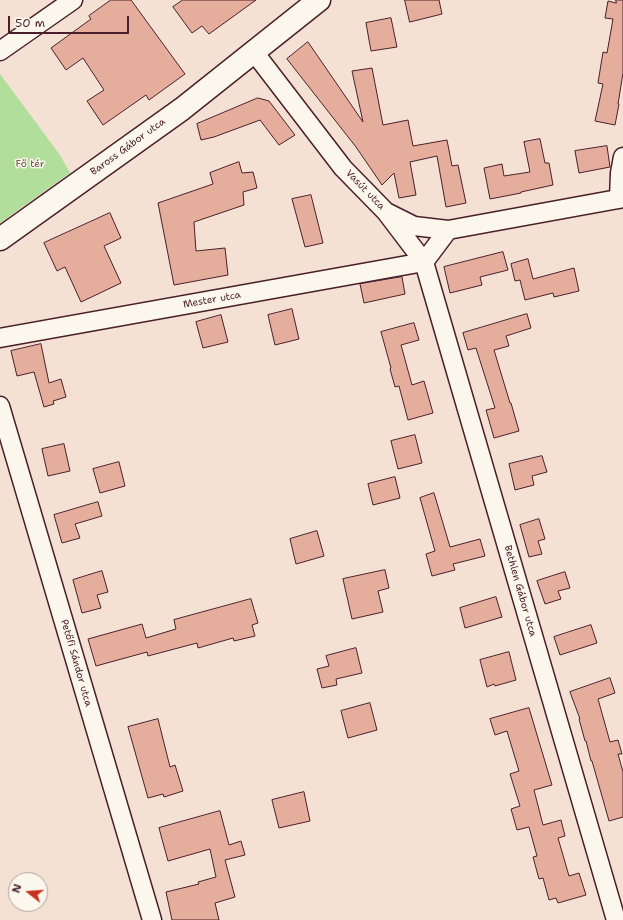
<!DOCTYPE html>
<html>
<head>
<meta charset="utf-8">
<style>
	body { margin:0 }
	#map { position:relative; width:623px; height:920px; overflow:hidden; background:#f4e1d4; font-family:"Shantell Sans",sans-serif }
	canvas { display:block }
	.north { position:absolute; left:8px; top:872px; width:40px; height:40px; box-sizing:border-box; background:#fbf7ec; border:1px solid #b4a19f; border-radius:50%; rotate:287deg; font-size:11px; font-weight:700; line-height:16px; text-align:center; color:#4a1f2b }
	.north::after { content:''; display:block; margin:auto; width:14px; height:18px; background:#c8321e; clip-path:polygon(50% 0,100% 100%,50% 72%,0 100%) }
	.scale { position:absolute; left:8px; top:16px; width:121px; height:18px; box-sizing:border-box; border:2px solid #4a1f2b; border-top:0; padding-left:5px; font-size:12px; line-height:14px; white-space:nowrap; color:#4a1f2b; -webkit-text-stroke:3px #fbf7ec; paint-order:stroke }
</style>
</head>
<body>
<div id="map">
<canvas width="623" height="920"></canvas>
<div class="north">N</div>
<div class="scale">50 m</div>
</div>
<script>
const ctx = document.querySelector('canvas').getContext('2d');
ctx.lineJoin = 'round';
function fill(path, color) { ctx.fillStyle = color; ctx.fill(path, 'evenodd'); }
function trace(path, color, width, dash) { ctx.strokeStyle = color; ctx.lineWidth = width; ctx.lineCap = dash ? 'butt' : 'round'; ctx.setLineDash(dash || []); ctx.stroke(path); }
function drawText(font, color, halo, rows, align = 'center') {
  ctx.font = font + ' "Shantell Sans",sans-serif'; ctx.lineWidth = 3; ctx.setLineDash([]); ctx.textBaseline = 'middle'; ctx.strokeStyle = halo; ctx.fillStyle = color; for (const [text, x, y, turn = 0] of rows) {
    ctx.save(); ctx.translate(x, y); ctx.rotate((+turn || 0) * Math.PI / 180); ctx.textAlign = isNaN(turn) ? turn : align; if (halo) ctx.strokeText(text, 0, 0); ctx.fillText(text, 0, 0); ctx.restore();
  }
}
const green = new Path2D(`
	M0 74 60 155 70 173 0 223Z`);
const building = new Path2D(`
	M111 0H131L185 74 149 100 146 95 103 125 87 101 104 90 83 58 66 70 51 48 91 19 89 16Z
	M183 0H256L209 34 202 26 192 33 173 7Z
	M405 0H439L442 14 410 22Z
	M616 0H623V73L618 104H619L615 125 595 121 603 84 598 83 603 52 607 53 613 19 605 18 608 1 616 3Z
	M391 18 397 47 371 51 366 23Z
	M308 42 363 122 352 71 372 68 383 125 408 120 413 146 447 140 452 166 458 165 466 203 446 207 437 156 410 162 416 195 399 198 394 173 382 185 356 147 287 59Z
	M258 98 269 101 295 135 279 145 260 120 214 137 201 140 197 124Z
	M540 139 545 163H549L553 185 521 192V193L490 199 484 168 502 164 504 176 530 172 524 142Z
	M607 146 610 167 579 173 575 151Z
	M239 162 242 173 253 172 257 188 243 192 244 205 194 222 196 251 225 248 228 275 174 285 158 203 213 184 210 173Z
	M311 195 323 243 305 247 292 199Z
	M110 213 121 238 104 246 121 283 81 302 65 267 57 271 44 243Z
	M503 252 508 270 480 277 482 285 450 293 444 267Z
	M528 259 533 279 574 268 579 291 554 297 553 293 525 300 520 280 515 281 511 264Z
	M402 277 405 294 364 303 360 284Z
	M292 309 299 339 275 345 268 315Z
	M527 314 531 328 506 336 509 346 494 350 510 403H511L519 431 494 438 486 410 495 408 476 348 468 350 463 333Z
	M221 315 228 342 203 348 196 322Z
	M414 323 419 340 401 345 412 385 424 381 433 413 408 420 399 386 395 387 390 369 391 368 381 332Z
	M41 344 49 383 61 379 66 397 53 401 54 404 44 407 34 372 17 376 11 351Z
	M415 435 422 463 398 469 391 441Z
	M64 444 70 471 48 476 42 449Z
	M542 456 547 472 532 476 534 485 515 490 509 464Z
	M119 462 125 486 100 493 93 469Z
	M395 477 400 498 373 505 368 484Z
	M434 493 450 547 480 539 485 556 453 564 455 570 432 576 426 554 435 551 420 498Z
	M98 502 102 516 75 524 80 538 62 543 54 515Z
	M539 519 545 539 538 541 542 554 529 557 520 525Z
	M317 531 324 556 296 564 290 539Z
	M385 570 389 588 378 591 383 612 352 619 343 579Z
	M102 571 108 592 97 595 101 608 82 613 73 580Z
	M565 572 570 588 558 591 561 599 545 604 537 581Z
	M496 597 502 617 465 628 460 608Z
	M251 599 258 623 252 625 255 636 234 641 233 638 198 648 197 643 148 656 147 652 96 666 88 639 142 624 146 638 176 629 174 620Z
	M591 625 597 643 560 655 554 637Z
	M356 648 362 673 336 679 337 685 322 688 317 669 329 666 326 656Z
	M509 652 516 680 495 686 494 684 487 687 480 660Z
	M610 678 615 693 598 699 610 742 618 740 622 754H618L623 772V817L609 821 592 761H591L586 741H585L579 719H580L570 692Z
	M370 703 377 730 348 738 341 711Z
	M529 708 552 785 534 790 543 825 561 820 565 836 558 838 569 876 579 873 586 895 558 903 556 898 549 900 543 878 539 879 533 857 537 856 529 827 517 830 511 809 520 806 510 774 519 771 507 731 495 735 490 719Z
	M158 719 170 767 175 765 183 791 164 797 163 794 148 798 128 727Z
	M304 792 310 821 279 828 272 800Z
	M220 811 229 845 241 841 245 855 225 860 235 897 215 903 219 920H172L166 892 199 884 198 882 216 877 210 849 168 861 159 828Z`);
const minor = new Path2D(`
	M0 51 73 0
	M254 52 343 168 386 212 414 226 448 230 623 198
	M619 199 620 173 623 157
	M386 212 424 262 616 920
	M424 262 448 230
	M0 338 424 262
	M0 406 152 920`);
const tertiary = new Path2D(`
	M0 239 182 109 319 0`);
const streetNames = [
	["Baross Gábor utca",128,147,-36],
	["Vasút utca",365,190,46],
	["Mester utca",212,300,-10],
	["Bethlen Gábor utca",520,591,74],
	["Petőfi Sándor utca",76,663,74]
];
const parkNames = [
	["Fő tér",30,164]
];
fill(green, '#b2de9c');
fill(building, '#e5ad9c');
trace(building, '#4a1f2b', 1);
trace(minor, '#4a1f2b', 21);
trace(tertiary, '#4a1f2b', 25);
trace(minor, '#fbf7ec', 18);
trace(tertiary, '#fbf7ec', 22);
drawText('10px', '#4a1f2b', '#fbf7ec', streetNames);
drawText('10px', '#644f47', '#fbf7ec', parkNames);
</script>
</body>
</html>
